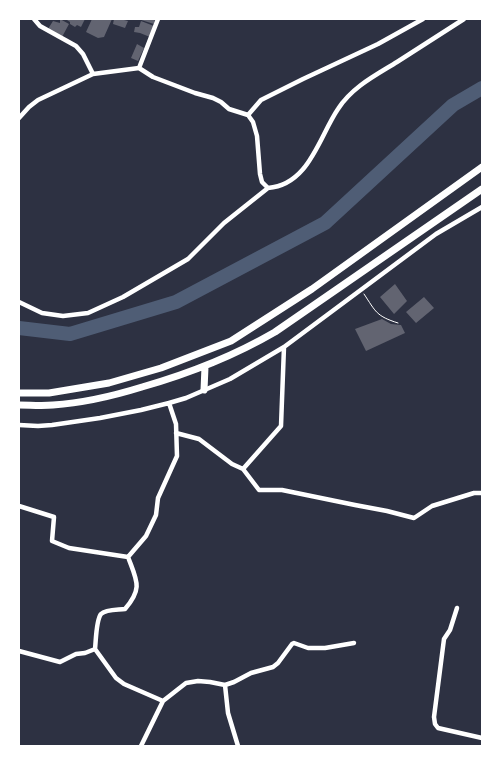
<!DOCTYPE html>
<html>
<head>
<meta charset="utf-8">
<style>
	body { margin:0 }
	#map { position:relative; width:501px; height:765px; overflow:hidden; background:#2d3142; font-family:Literata,serif }
	canvas { display:block }
	.frame { position:absolute; inset:0; border:20px solid #fff; pointer-events:none }
</style>
</head>
<body>
<div id="map">
<canvas width="501" height="765"></canvas>
<div class="frame"></div>
</div>
<script>
const ctx = document.querySelector('canvas').getContext('2d');
ctx.lineJoin = 'round';
function trace(path, color, width, dash) { ctx.strokeStyle = color; ctx.lineWidth = width; ctx.lineCap = dash ? 'butt' : 'round'; ctx.setLineDash(dash || []); ctx.stroke(path); }
function fill(path, color) { ctx.fillStyle = color; ctx.fill(path, 'evenodd'); }
const river = new Path2D(`
	M19 328 70 334 176 302 325 223 453 105 482 88`);
const building = new Path2D(`
	M60 19 69 24 62 37 48 29 53 21 60 23Z
	M67 19H85L81 27 77 25 75 27 70 24V22L67 20Z
	M92 19H112L104 37 98 38 86 32Z
	M114 19H125L124 20 128 21 125 28 113 24Z
	M138 19H155L154 24Z
	M141 21 154 26 150 37 140 33 134 32 135 27H139Z
	M137 44 144 48 138 61 131 58Z
	M395 284 407 301 394 314 380 297Z
	M424 297 434 308 416 323 406 312Z
	M382 319 391 324 401 325 405 333 366 351 355 329Z`);
const path = new Path2D(`
	M364 294C376 312 376 316 398 323`);
const minor = new Path2D(`
	M34 19 40 26 76 46 83 54 93 74
	M139 68 158 19
	M248 115 253 122 257 136 260 174 262 182 268 188C309 185 319 137 338 109 352 87 376 75 397 62 419 48 442 33 464 19
	M19 118 29 107 38 100 93 74 139 68 153 77 195 93 213 98 221 102 229 109 248 115 261 100 303 79 378 44 423 19
	M19 302 42 313 63 316 88 313 123 297 188 259 224 223 268 188
	M19 425 38 426 52 425 100 418 141 410 169 403 186 398 230 379 284 347 436 234 482 207
	M176 433 199 439 232 464 243 469 259 490H282L355 505 387 511 414 518 432 506 474 493H482
	M243 469 281 426 284 347
	M19 506 54 517 52 541 69 548 128 557 146 536 156 515 158 498 177 456 176 424 169 403
	M128 557C137 581 143 588 125 609 118 610 106 609 101 614 96 620 96 641 95 649L116 678 124 684 163 701 141 746
	M457 608 450 630 444 639 434 717 435 724 438 728 482 738
	M19 651 60 662 76 654 85 653 95 649
	M225 685 228 713 238 746
	M163 701 186 683 198 681 210 682 225 685 234 682 251 673 273 667 278 663 292 644 294 643 308 648H325L354 643`);
const primary = new Path2D(`
	M204 390 205 367
	M19 393H49L109 383 161 368 231 341 312 289 482 167
	M19 405C30 405 42 406 53 405 83 403 113 396 142 387 191 373 232 357 275 332L482 189`);
trace(river, '#4f5d75', 14);
fill(building, '#626471');
trace(path, '#fff', 1);
trace(minor, '#fff', 4.5);
trace(primary, '#fff', 7);
</script>
</body>
</html>
